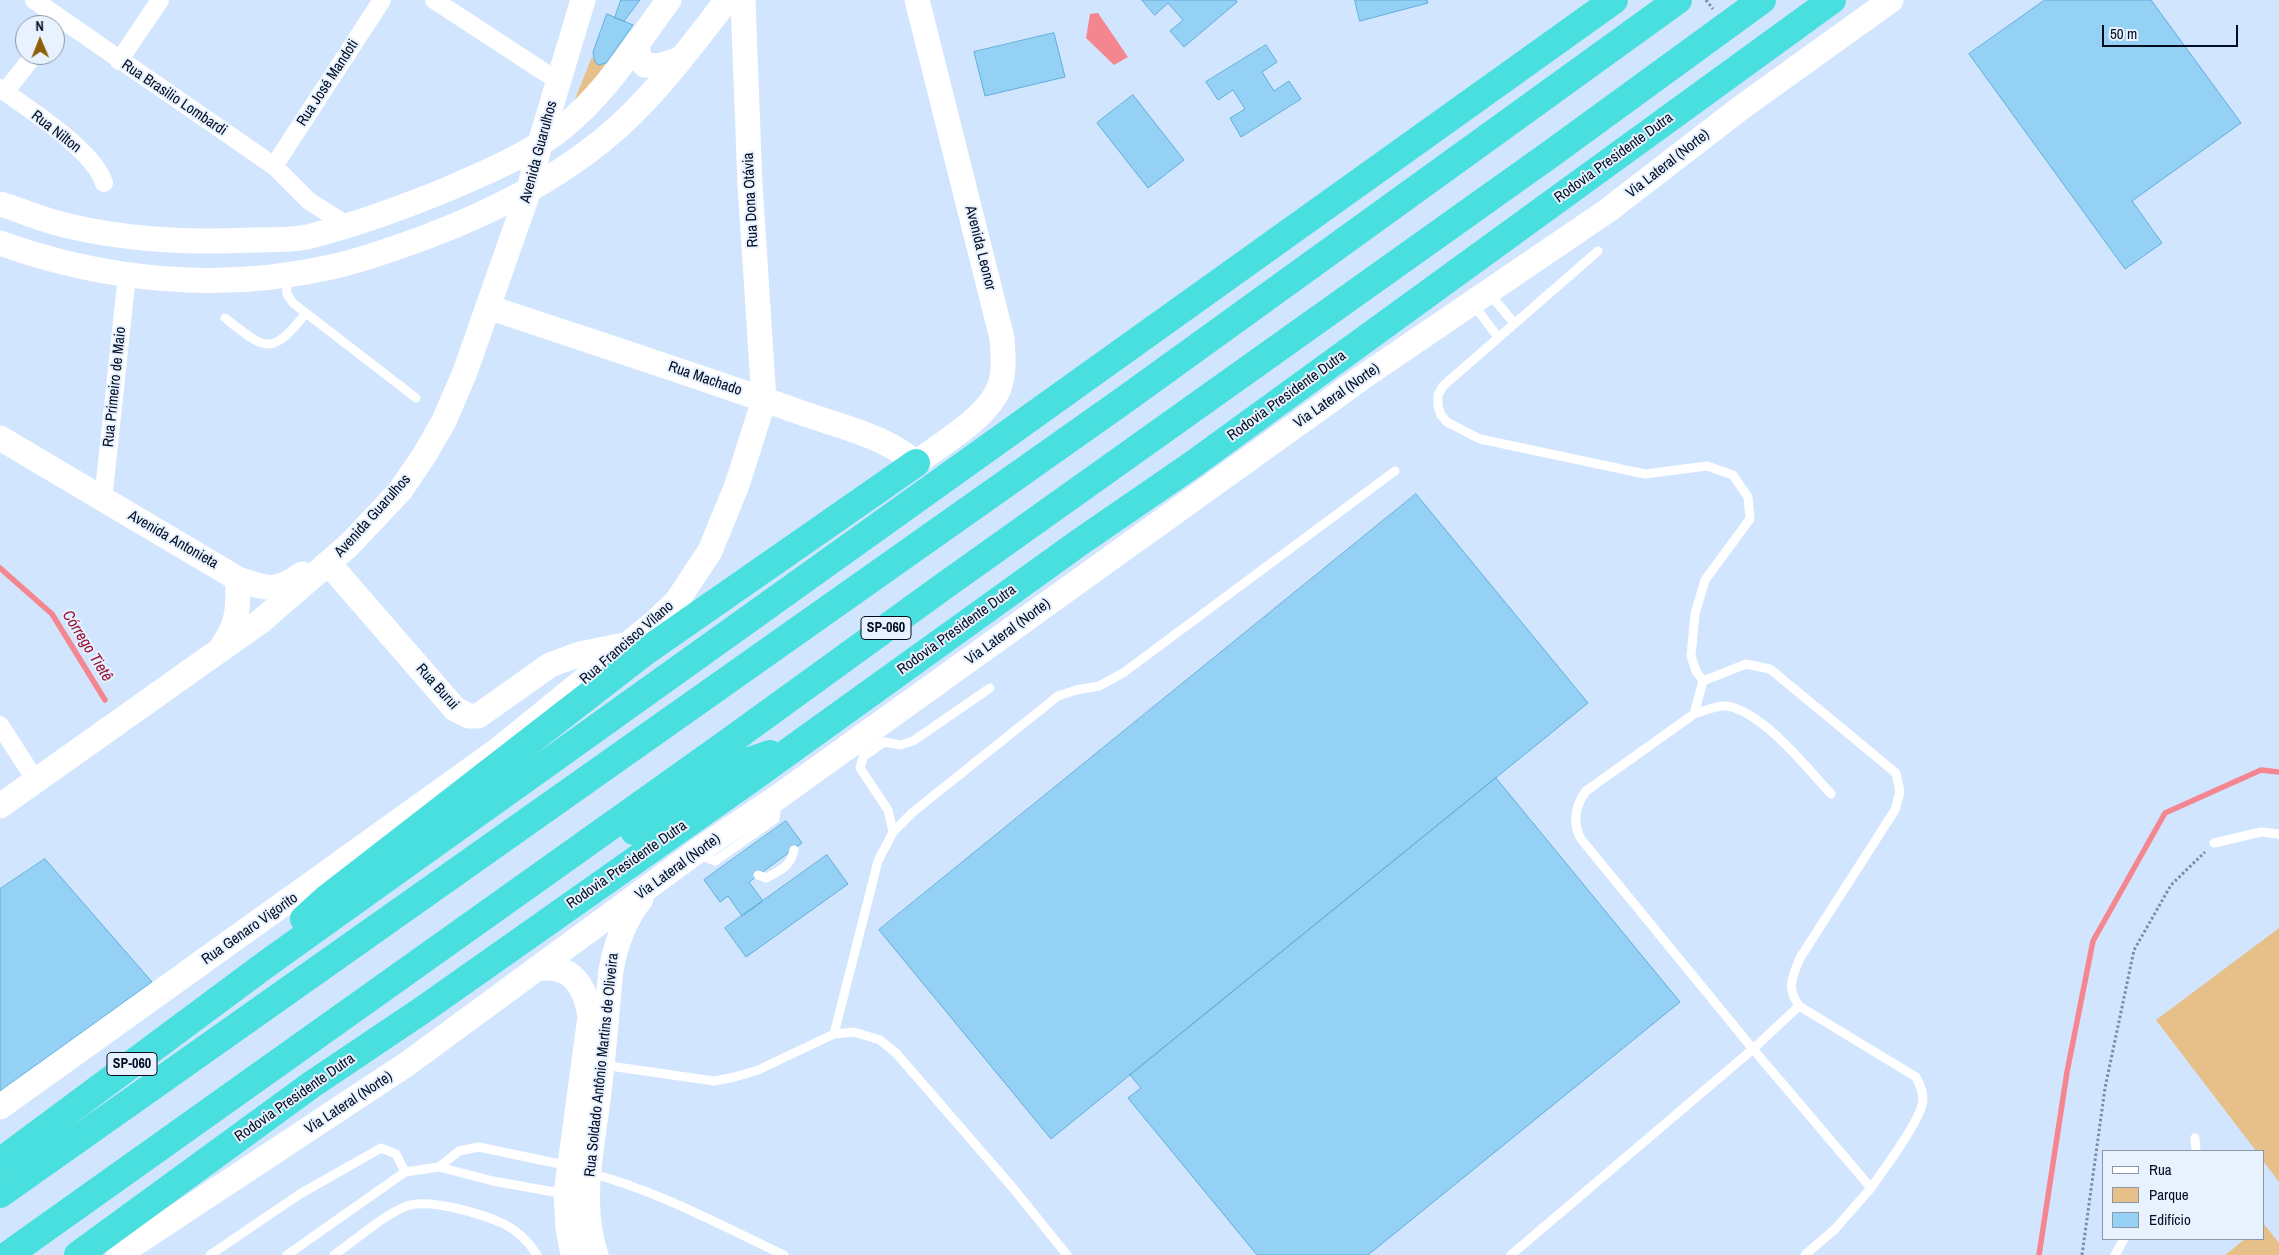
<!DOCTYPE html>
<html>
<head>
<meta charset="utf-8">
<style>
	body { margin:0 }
	#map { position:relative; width:2279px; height:1255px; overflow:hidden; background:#d2e5fe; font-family:"Archivo Narrow",sans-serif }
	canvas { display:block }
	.legend { position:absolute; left:2102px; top:1150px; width:162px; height:90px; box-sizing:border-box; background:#e8f1fe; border:1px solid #8b96a6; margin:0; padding:6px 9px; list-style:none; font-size:15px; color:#000d22 }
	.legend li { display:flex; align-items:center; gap:10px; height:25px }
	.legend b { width:25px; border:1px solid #8b96a6 }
	.north { position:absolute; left:15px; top:15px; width:50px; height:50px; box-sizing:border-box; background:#e8f1fe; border:1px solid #8b96a6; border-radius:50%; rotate:359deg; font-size:14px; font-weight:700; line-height:20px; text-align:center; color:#000d22 }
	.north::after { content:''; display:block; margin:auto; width:18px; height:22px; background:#8e5f07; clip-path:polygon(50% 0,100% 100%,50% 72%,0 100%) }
	.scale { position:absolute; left:2102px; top:25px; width:136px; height:22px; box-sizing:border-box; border:2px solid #000d22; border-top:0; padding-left:6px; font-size:15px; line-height:18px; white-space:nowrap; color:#000d22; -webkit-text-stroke:4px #e8f1fe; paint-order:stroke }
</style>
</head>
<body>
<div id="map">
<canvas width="2279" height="1255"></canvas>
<ul class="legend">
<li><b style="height:6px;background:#fff"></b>Rua</li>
<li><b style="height:14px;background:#e7bf88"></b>Parque</li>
<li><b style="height:14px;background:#94d1f5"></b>Edifício</li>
</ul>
<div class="north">N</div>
<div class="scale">50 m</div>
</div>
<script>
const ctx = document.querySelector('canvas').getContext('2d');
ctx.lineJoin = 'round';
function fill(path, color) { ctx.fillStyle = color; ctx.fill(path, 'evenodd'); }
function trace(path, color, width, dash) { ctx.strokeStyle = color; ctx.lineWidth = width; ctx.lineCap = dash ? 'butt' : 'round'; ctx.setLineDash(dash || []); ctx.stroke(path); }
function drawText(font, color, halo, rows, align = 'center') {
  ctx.font = font + ' "Archivo Narrow",sans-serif'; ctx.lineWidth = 4; ctx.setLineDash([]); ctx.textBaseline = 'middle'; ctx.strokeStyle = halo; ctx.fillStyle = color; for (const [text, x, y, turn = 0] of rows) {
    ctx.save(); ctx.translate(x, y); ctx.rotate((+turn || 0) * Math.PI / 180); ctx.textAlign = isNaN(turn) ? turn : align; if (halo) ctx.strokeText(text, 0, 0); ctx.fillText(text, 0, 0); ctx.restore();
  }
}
const green = new Path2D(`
	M592 57 598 65 606 63 579 101 575 99Z
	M2279 928V1182L2263 1161V1151H2256L2156 1020Z
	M2264 1224 2279 1243V1255H2225L2245 1239H2263Z`);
const water = new Path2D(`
	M1098 13 1128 57 1114 65 1086 38 1090 14Z`);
const stream = new Path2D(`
	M0 568 52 614 105 700
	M2039 1255 2067 1072 2093 941 2165 813 2261 770 2279 772`);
const building = new Path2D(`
	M621 0H640L624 21 615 18Z
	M1142 0H1236L1237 2 1184 47 1170 31 1183 20 1168 3 1155 15Z
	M1355 0H1427L1428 3 1360 21Z
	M2045 0H2151L2241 123 2132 201 2162 243 2125 269 1969 54Z
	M607 14 633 25 606 63 598 65 595 62 593 53Z
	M1054 33 1065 77 985 96 974 52Z
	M1266 45 1277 62 1262 72 1274 91 1289 81 1301 99 1241 137 1230 118 1245 109 1233 90 1218 100 1206 82Z
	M1133 95 1184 160 1148 188 1097 123Z
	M1416 494 1588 703 1051 1139 879 930Z
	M1496 778 1680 1002 1368 1255H1257L1128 1098 1141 1088 1130 1075Z
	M786 821 802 843 749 882 763 901 742 916 728 896 720 902 704 880Z
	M827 855 848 884 746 957 725 928Z
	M45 859 152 982 0 1091V889Z`);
const path = new Path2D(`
	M1706 0 1713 9
	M2082 1255 2105 1088 2134 950 2171 885 2205 852`);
const lane = new Path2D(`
	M1598 251 1443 386 1438 395V406L1441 415 1447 422 1480 439 1645 474 1707 466 1733 475 1748 497 1750 519 1705 580 1695 614 1691 656 1696 671 1703 681 1746 664 1770 669 1896 773 1900 792 1895 810 1800 958C1792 978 1786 987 1799 1006L1916 1077C1920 1085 1923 1091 1923 1099 1923 1118 1883 1170 1871 1188
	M286 276 287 294 293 303 416 398
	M1489 293 1514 323
	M1473 304 1498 337
	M225 318C266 350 271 357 306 313
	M1694 714 1703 681
	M893 832 888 810 860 768 863 757 884 742 900 745 913 741 990 688
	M2214 843 2261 832 2279 834
	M698 854 715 861 775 819 777 802
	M758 875 766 878C780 871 791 866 794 850
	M834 1034 878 861 893 832 913 812 1058 696 1076 690 1099 686 1123 673 1395 471
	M603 1065 714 1081 735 1077 758 1070 834 1034 854 1032 880 1040 896 1053 1013 1188 1067 1255
	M2195 1138 2196 1151
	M439 1167 459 1151 479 1147 569 1166
	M590 1173C658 1191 720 1225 784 1255
	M210 1255 300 1194 381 1148 396 1154 405 1172
	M287 1255 405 1172 439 1167 493 1181 565 1194
	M334 1255C356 1240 383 1215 407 1206 430 1198 482 1214 504 1224 518 1231 529 1242 537 1255
	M1511 1255 1753 1049 1799 1006
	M1805 1255 1835 1229 1871 1188 1753 1049 1581 839C1572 822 1575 806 1586 791L1694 714C1704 711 1716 705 1727 706 1763 712 1807 768 1831 794
	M2115 1255 2124 1239`);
const street = new Path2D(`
	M34 0 274 166 309 201 347 225
	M434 0 558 81
	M119 61 160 0
	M0 88C29 110 93 149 104 183
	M5 92 34 55
	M274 166 382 0
	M103 500 127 275
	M0 725 36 781`);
const secondary = new Path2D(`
	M637 43 639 57 645 65 659 66 680 59
	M0 204C17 209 33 216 50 221 115 240 184 243 251 240 270 239 292 241 311 236 358 224 404 207 448 189 487 172 529 155 562 128 606 93 636 44 669 0
	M0 243C105 281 221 292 331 267 364 260 395 248 426 237 490 213 550 183 603 140 652 100 689 49 727 0
	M488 307C593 342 698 376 802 413 839 426 885 436 916 463 941 444 987 418 999 388 1005 372 1003 355 1002 338L917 0
	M0 438 238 579C266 589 277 593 302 574
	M329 564 455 709 469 716H478L550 665 580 654 624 645
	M221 648C239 622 238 610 238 579
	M0 806 261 621 349 545 400 491 425 454 444 421 465 372 529 190 540 143 583 0
	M537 969C572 963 586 987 590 1017L566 1194 568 1228 573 1255
	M0 1107 498 750 655 622 677 601 710 551 737 485 764 400 750 185 743 0
	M118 1255 407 1064 696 852 778 797 1363 377 1607 211 1742 107 1891 0
	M596 1255C578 1204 593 1143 599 1092 604 1051 607 1010 611 970 616 943 624 920 641 899`);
const highway = new Path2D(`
	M634 831 729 768 770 754
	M304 919 326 899 646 651 916 463
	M0 1162 265 965 1614 0
	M0 1194 1127 398 1678 0
	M8 1255 726 744 944 586 1552 153 1762 0
	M78 1255 311 1085 424 1009 752 778 1080 542 1192 465 1832 0`);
const shields = [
	[886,628,50],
	[132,1064,50]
];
const shieldNames = [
	["SP-060",886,628],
	["SP-060",132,1064]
];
const streetNames = [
	["Rua José Mandoti",328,83,-57],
	["Rua Brasilio Lombardi",174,98,34],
	["Rua Nilton",56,132,38],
	["Avenida Guarulhos",539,152,-75],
	["Rodovia Presidente Dutra",1614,158,-36],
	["Via Lateral (Norte)",1668,164,-38],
	["Rua Dona Otávia",751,200,-93],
	["Avenida Leonor",980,248,76],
	["Rua Machado",705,379,19],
	["Rua Primeiro de Maio",115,387,-84],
	["Rodovia Presidente Dutra",1287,396,-36],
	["Via Lateral (Norte)",1337,396,-35],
	["Avenida Guarulhos",373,516,-48],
	["Avenida Antonieta",173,540,30],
	["Rodovia Presidente Dutra",957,630,-36],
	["Via Lateral (Norte)",1008,632,-36],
	["Rua Francisco Vilano",627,643,-41],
	["Rua Burui",437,687,48],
	["Rodovia Presidente Dutra",627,865,-35],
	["Via Lateral (Norte)",678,867,-36],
	["Rua Genaro Vigorito",250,929,-35],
	["Rua Soldado Antônio Martins de Oliveira",602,1065,-84],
	["Rodovia Presidente Dutra",295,1098,-35],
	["Via Lateral (Norte)",349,1103,-33]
];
const waterNames = [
	["Córrego Tietê",87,646,58]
];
fill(green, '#e7bf88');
fill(water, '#f48690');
trace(stream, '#f48690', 5.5);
fill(building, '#94d1f5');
trace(building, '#5faeda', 1);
trace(path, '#7b8ba3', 3, [2.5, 2.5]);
trace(lane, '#fff', 9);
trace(street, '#fff', 18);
trace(secondary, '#fff', 25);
trace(highway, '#49dfdf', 28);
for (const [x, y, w] of shields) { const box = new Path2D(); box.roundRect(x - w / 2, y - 11.5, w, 23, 4); ctx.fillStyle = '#e8f1fe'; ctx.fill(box); trace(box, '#000d22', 1); }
drawText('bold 14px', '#000d22', null, shieldNames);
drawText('15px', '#000d22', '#e8f1fe', streetNames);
drawText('italic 16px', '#981334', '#e8f1fe', waterNames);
</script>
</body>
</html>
